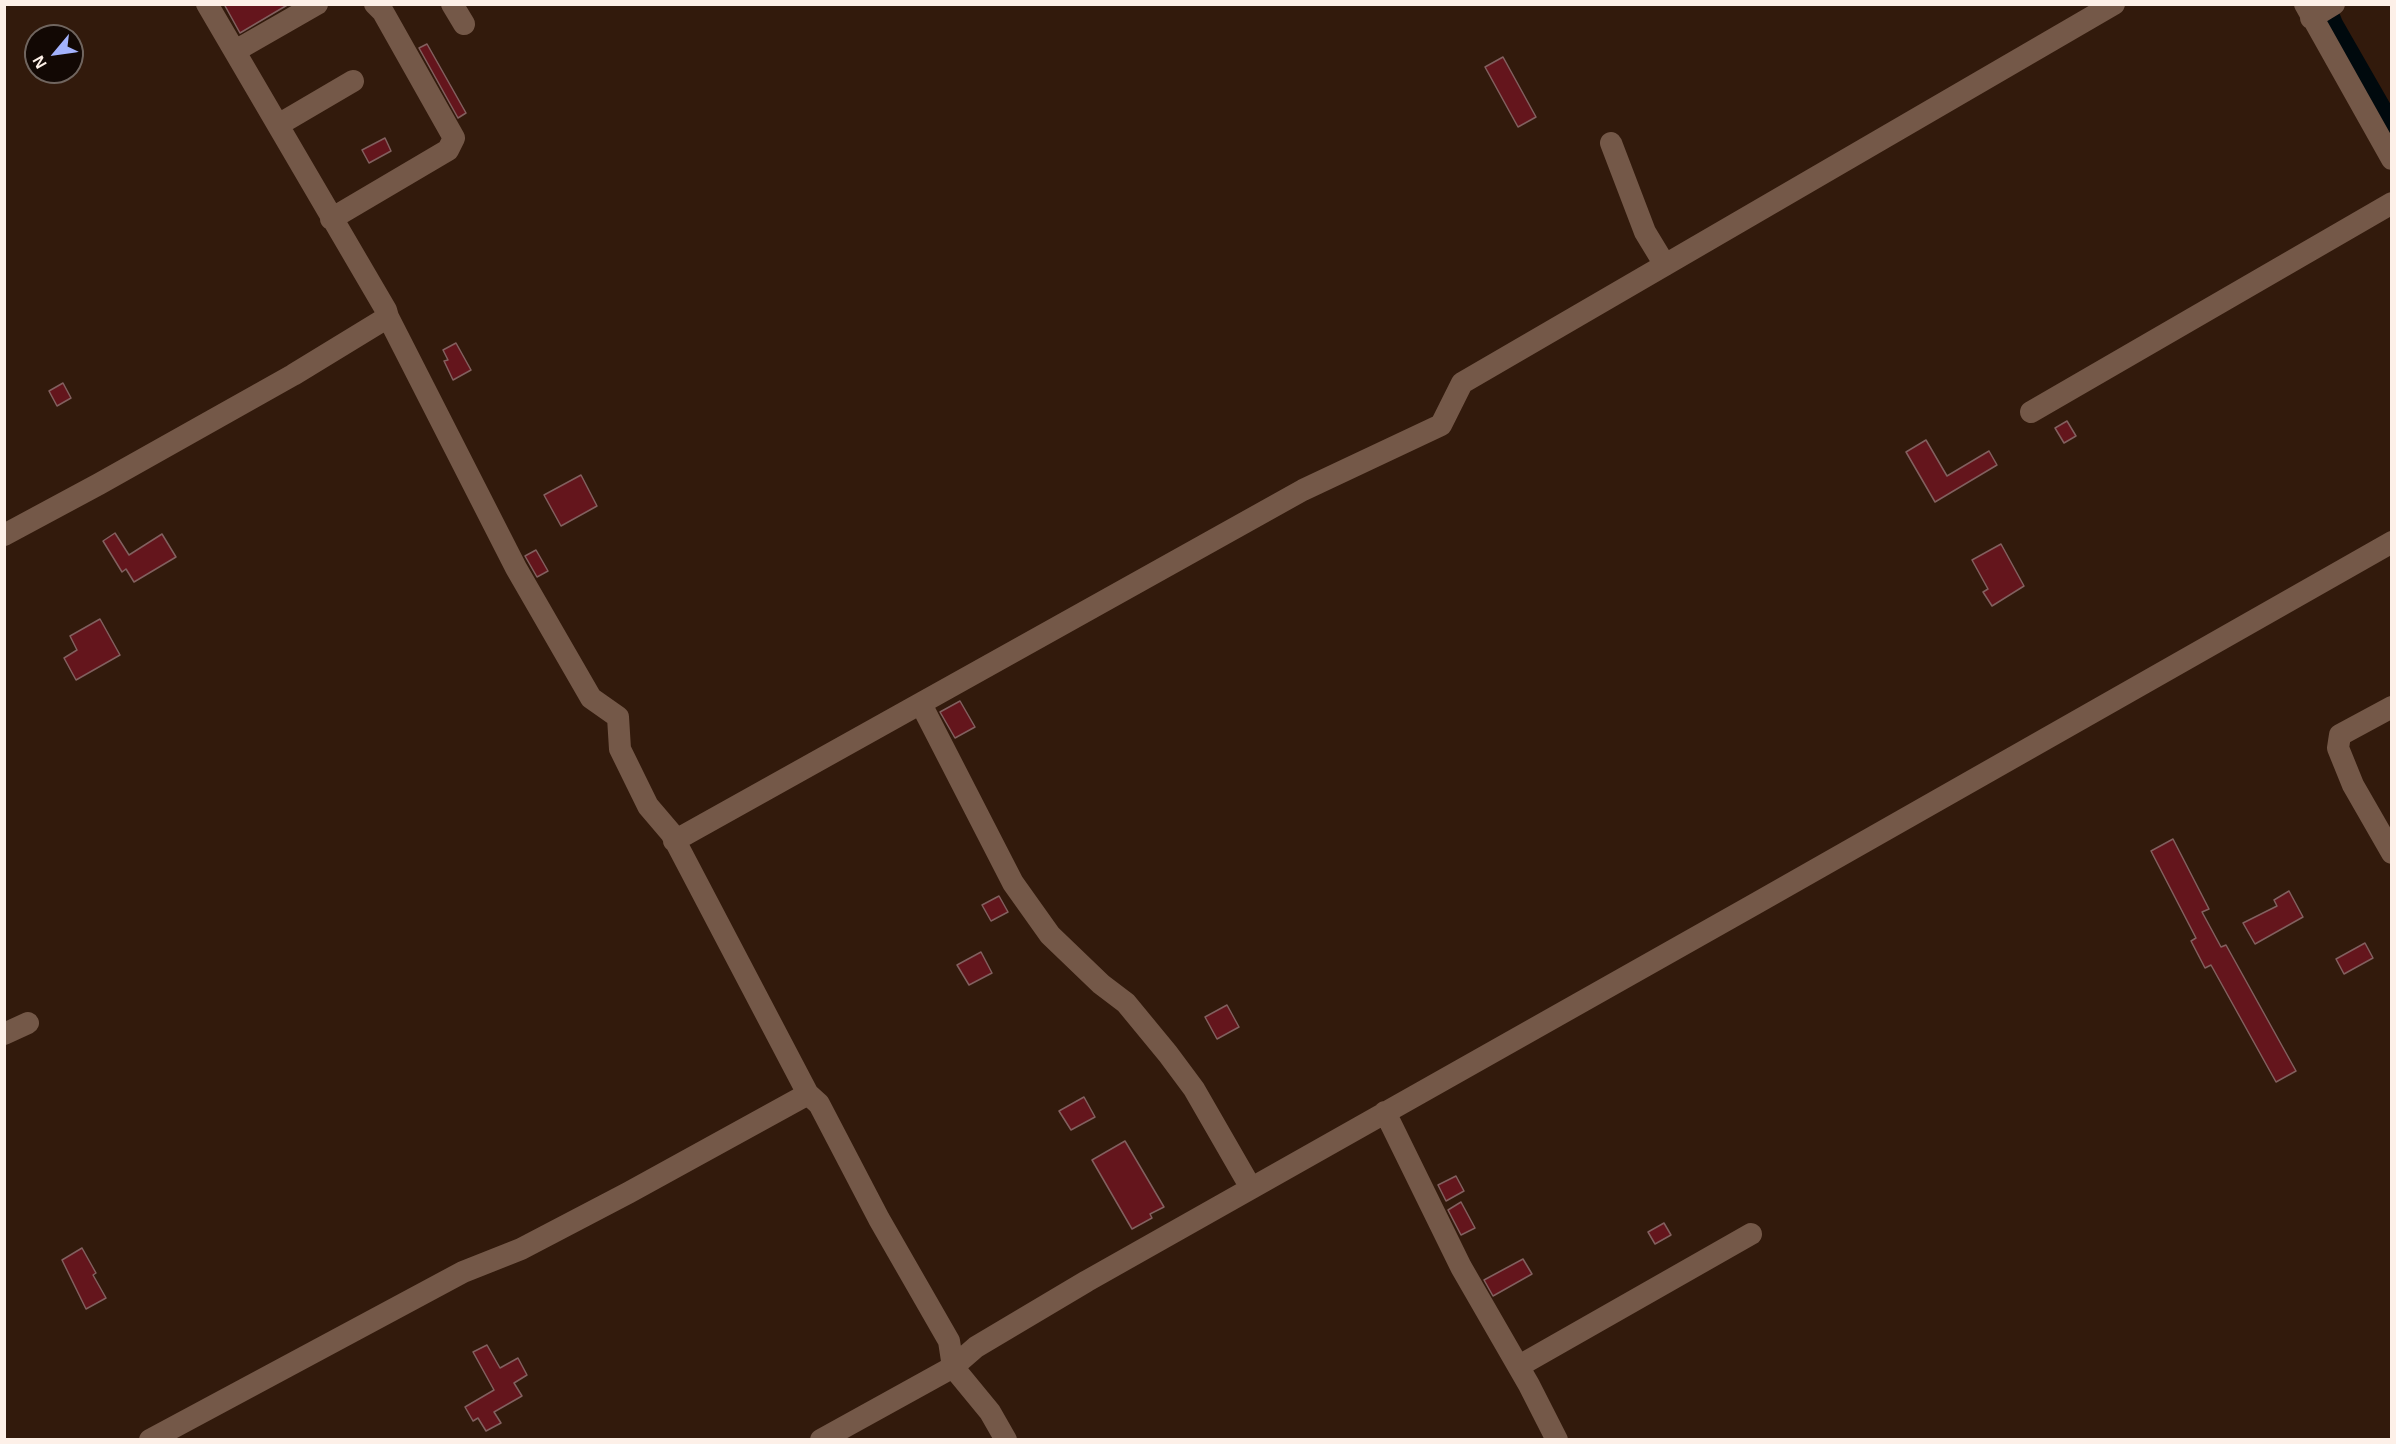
<!DOCTYPE html>
<html>
<head>
<meta charset="utf-8">
<style>
	body { margin:0 }
	#map { position:relative; width:2396px; height:1444px; overflow:hidden; background:#321a0c; font-family:Arial,sans-serif }
	canvas { display:block }
	.frame { position:absolute; inset:0; border:6px solid #fdf0e8; pointer-events:none }
	.north { position:absolute; left:24px; top:24px; width:60px; height:60px; box-sizing:border-box; background:#120804; border:2px solid #70655f; border-radius:50%; rotate:241deg; font-size:16px; font-weight:700; line-height:24px; text-align:center; color:#fdf0e8 }
	.north::after { content:''; display:block; margin:auto; width:21px; height:27px; background:#a3b2fd; clip-path:polygon(50% 0,100% 100%,50% 72%,0 100%) }
</style>
</head>
<body>
<div id="map">
<canvas width="2396" height="1444"></canvas>
<div class="frame"></div>
<div class="north">N</div>
</div>
<script>
const ctx = document.querySelector('canvas').getContext('2d');
ctx.lineJoin = 'round';
function trace(path, color, width, dash) { ctx.strokeStyle = color; ctx.lineWidth = width; ctx.lineCap = dash ? 'butt' : 'round'; ctx.setLineDash(dash || []); ctx.stroke(path); }
function fill(path, color) { ctx.fillStyle = color; ctx.fill(path, 'evenodd'); }
const canal = new Path2D(`
	M2325 4 2333 24 2392 127`);
const building = new Path2D(`
	M224 4H289L240 33Z
	M427 44 466 113 458 118 419 48Z
	M1503 57 1536 117 1518 127 1485 67Z
	M385 138 391 151 369 163 362 150Z
	M456 343 471 370 453 380 444 361 448 360 443 350Z
	M63 383 71 398 57 406 49 391Z
	M2067 421 2076 436 2064 443 2055 428Z
	M1926 440 1947 476 1989 451 1997 465 1935 502 1906 452Z
	M581 475 597 506 561 526 544 495Z
	M115 533 129 555 162 534 176 557 134 582 126 569 122 572 103 541Z
	M2001 544 2024 586 1992 606 1983 592 1988 589 1972 560Z
	M536 550 548 571 537 577 525 556Z
	M100 619 120 655 76 680 64 658 77 650 70 636Z
	M960 701 975 727 955 738 940 712Z
	M2173 839 2209 909 2202 912 2221 947 2226 945 2296 1071 2276 1082 2211 965 2205 968 2191 941 2196 938 2151 851Z
	M2289 891 2303 917 2255 944 2243 923 2277 906 2274 900Z
	M999 896 1008 912 991 921 982 905Z
	M2365 943 2373 958 2344 974 2336 959Z
	M981 952 992 973 969 985 957 965Z
	M1227 1005 1239 1027 1217 1039 1205 1017Z
	M1084 1097 1095 1117 1071 1130 1059 1111Z
	M1125 1141 1164 1207 1150 1214 1152 1218 1132 1229 1092 1160Z
	M1456 1176 1464 1191 1446 1201 1438 1185Z
	M1461 1202 1475 1228 1461 1235 1448 1210Z
	M1664 1223 1671 1235 1655 1244 1648 1232Z
	M82 1248 96 1273 93 1275 106 1298 86 1309 62 1260Z
	M1523 1259 1532 1274 1493 1296 1484 1280Z
	M487 1345 500 1368 518 1358 527 1375 514 1383 522 1396 494 1412 501 1423 486 1431 478 1418 473 1421 465 1407 494 1390 473 1352Z`);
const minor = new Path2D(`
	M452 4 464 24
	M2305 4 2392 159
	M2311 18 2334 4
	M235 51 317 4
	M278 125 353 81
	M1611 143 1645 232 1665 265
	M331 219 448 150 454 138 383 12 375 4
	M388 317 516 568 591 698 618 717 620 749 648 806 671 833 808 1094 819 1104 879 1219 949 1341 953 1367 990 1412 1006 1440
	M2031 412 2392 203
	M4 535 99 484 293 375 388 317 386 310 207 4
	M921 704 1013 883 1050 935 1101 984 1126 1003 1168 1054 1194 1089 1251 1188
	M2392 707 2340 735 2338 748 2353 785 2392 853
	M674 841 1303 490 1441 425 1462 383 2114 4
	M4 1034 28 1023
	M1385 1112 1461 1267 1529 1385 1557 1440
	M1519 1366 1751 1234
	M150 1440 463 1272 521 1249 628 1193 808 1094
	M821 1440 953 1367 976 1347 1087 1281 1755 904 2392 542`);
trace(canal, '#00090d', 20);
fill(building, '#64151c');
trace(building, '#82605f', 1.5);
trace(minor, '#745848', 22);
</script>
</body>
</html>
